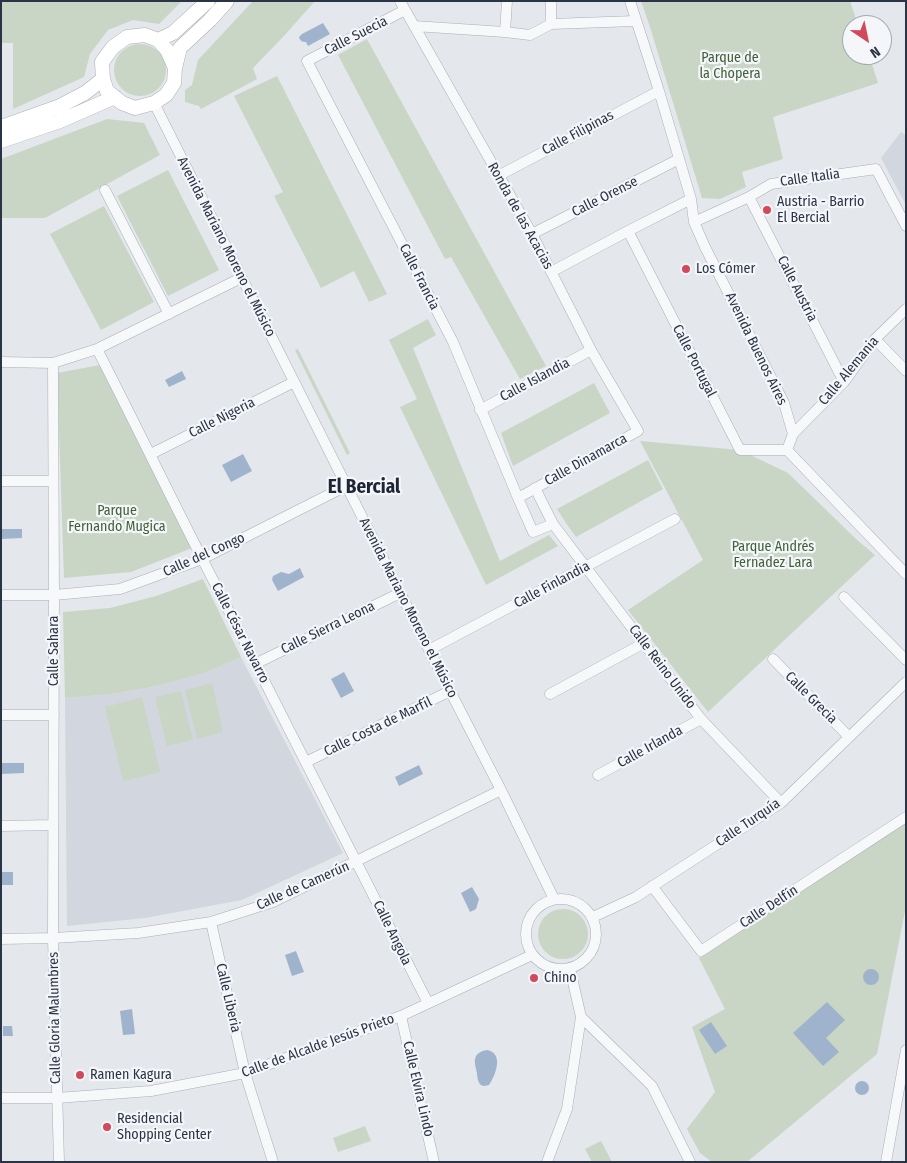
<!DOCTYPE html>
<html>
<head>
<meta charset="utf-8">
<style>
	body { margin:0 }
	#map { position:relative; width:907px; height:1163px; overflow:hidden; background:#e4e7ec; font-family:"Fira Sans Condensed",sans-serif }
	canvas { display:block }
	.frame { position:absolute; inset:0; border:2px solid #2b3445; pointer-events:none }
	.north { position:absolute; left:842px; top:15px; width:50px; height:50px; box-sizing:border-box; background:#f4f6f9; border:1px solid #a4a8b1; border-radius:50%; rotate:146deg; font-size:14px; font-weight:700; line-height:20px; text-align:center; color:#2b3445 }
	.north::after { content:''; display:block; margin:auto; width:18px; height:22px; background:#d1495b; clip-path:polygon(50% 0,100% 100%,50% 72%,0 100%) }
</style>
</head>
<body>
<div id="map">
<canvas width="907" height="1163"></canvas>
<div class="frame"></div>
<div class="north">N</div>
</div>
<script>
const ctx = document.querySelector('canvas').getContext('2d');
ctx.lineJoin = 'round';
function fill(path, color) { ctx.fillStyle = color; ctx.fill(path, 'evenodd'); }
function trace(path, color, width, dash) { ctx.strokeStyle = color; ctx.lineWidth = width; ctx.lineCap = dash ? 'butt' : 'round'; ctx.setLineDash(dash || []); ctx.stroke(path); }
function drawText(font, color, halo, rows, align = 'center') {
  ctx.font = font + ' "Fira Sans Condensed",sans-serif'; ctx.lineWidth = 4.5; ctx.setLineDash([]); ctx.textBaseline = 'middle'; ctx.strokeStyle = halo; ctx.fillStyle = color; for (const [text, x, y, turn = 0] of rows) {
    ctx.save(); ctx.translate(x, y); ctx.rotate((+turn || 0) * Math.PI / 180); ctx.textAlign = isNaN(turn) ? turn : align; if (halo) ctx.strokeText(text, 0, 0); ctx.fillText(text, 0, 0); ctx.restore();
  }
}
const built = new Path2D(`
	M901 132 906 135V205L881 158Z
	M241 657 343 853 242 900 145 918 67 926 65 698 111 694 152 687 205 673Z`);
const green = new Path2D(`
	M1 1H182L159 24 133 20 108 30 90 54 84 77 13 109V43H1Z
	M253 1H315L283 37 253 68 257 79 201 109 199 106 185 102V90L192 85 198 60Z
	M641 1H850L858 25H852V55H869L878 83 773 117 783 159 742 172 746 187 720 199 702 198 650 27Z
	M367 39 546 366 520 379 451 257 445 259 338 55Z
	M114 70a26 26 0 1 1 52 0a26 26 0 1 1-52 0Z
	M277 76 387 294 369 302 354 271 321 288 274 196 283 192 234 96Z
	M107 119 144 123 160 155 45 218H1V159Z
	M168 170 219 270 168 296 117 196Z
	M104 206 154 302 101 330 50 234Z
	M428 319 436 335 413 348 500 561 549 535 558 546 486 585 400 407 417 399 389 340Z
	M298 349 350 453 347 455 295 350Z
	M100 365 192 548 131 572 64 578 57 373Z
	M594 383 610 413 513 466 501 433Z
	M640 441 740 450 788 473 857 540 875 555 708 712 628 610 703 560Z
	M648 460 663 489 576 537 568 526 557 509Z
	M203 579 241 657 205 673 152 687 111 694 65 698 63 612 110 608 156 596Z
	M212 683 223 732 197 739 185 690Z
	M181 691 193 740 167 746 155 697Z
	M142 697 160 772 123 781 105 707Z
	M906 823V906L877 1054 747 1162H712L700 1153 687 1129 715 1092 692 1027 725 1009 699 958Z
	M538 934a25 25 0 1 1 50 0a25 25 0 1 1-50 0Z
	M365 1126 371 1141 338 1152 333 1138Z
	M601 1141 612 1162H592L585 1149Z`);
const water = new Path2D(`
	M323 23 330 34 308 46 306 42C302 42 300 41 299 37L302 34Z
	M182 371 186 379 169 387 165 380Z
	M243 454 252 471 231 482 222 465Z
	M1 529H22V538L1 539Z
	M300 568 304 577 278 591 272 580 273 576 281 572 289 574Z
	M344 672 354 691 341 698 331 679Z
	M1 763H24V773L1 774Z
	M419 765 423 774 399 786 395 777Z
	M1 872H13V885H1Z
	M472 887 479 899 476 909 470 912 461 893Z
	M296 951 304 972 292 976 285 955Z
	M863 977a8 8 0 1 1 16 0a8 8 0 1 1-16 0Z
	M827 1002 845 1020 826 1038 839 1052 823 1066 793 1033Z
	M132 1009 135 1034 123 1035 120 1011Z
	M711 1022 727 1046 715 1054 699 1030Z
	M3 1026H12L13 1036H3Z
	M487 1050C504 1053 496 1075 489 1085 487 1085 484 1087 481 1085 478 1083 477 1076 477 1073 474 1061 472 1053 487 1050Z
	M855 1088a7 7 0 1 1 14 0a7 7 0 1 1-14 0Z`);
const street = new Path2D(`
	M400 1 532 234 591 350 638 431 518 498
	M630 1 659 91 691 199 694 222 705 247 784 403 793 434 787 450 906 574
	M405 10 307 61 453 342 518 498 533 532 553 524
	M551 24V1
	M414 26 505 32 530 35 551 24 635 21
	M505 32 507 1
	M154 103 429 650 501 790 554 899
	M498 176 659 91
	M105 190 169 314
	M749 197 844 382
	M694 222 749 197 771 184 876 169 906 226
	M628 231 740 450H787
	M532 234 679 159
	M551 272 628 231 691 199
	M875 339 906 371
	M97 349C135 423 171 498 209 572 282 716 356 859 428 1003
	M1 362 53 363 97 349 241 278
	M53 363 54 595 53 938 59 1162
	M480 410 591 350
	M793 434 844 382 875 339 906 309
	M151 454 294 382
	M1 481H53
	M535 488 553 524 701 719 781 803
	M1 595H54L120 589 202 559 346 486
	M844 597 906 660
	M429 650 675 519
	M773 659 849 737
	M255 664 400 593
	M550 694 644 643
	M1 715H54
	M306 762 450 691
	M598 775 701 719
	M1 826 53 825
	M652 886 701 951 906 817
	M526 934a35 35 0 1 1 70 0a35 35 0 1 1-70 0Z
	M593 917 636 897 781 803 906 682
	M211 922 245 1073 273 1162
	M1 939 53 938 138 933 211 922 273 902 501 790
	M401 1016 434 1162
	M581 1017 652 1086 690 1162
	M1 1098H57L151 1091 245 1073 401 1016 532 955
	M547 1162 567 1109 581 1017 570 969
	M886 1162 906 1050`);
const secondary = new Path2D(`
	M145 35 158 40 167 50 175 68 174 83 166 95 154 103 135 108 122 103 107 91 103 79 102 62 113 47 127 37Z
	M158 40 173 33 208 1
	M175 68 180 48 210 20 227 1
	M1 127 60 106 85 93 103 79
	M1 141 60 121 115 97`);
const markers = [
	[767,210,5,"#d1495b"],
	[686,269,5,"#d1495b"],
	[534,978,5,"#d1495b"],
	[80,1075,5,"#d1495b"],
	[107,1127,5,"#d1495b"]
];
const streetNames = [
	["Calle Suecia",356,36,-27],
	["Calle Filipinas",578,133,-28],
	["Calle Italia",810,178,-8],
	["Calle Orense",605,197,-27],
	["Ronda de las Acacias",520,216,61],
	["Avenida Mariano Moreno el Músico",226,247,63],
	["Calle Francia",419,277,63],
	["Calle Austria",797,289,63],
	["Avenida Buenos Aires",756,349,64],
	["Calle Portugal",694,361,63],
	["Calle Alemania",849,371,-50],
	["Calle Islandia",535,380,-28],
	["Calle Nigeria",222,418,-27],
	["Calle Dinamarca",586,460,-29],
	["Calle del Congo",204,555,-24],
	["Calle Finlandia",552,585,-28],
	["Avenida Mariano Moreno el Músico",408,608,63],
	["Calle Sierra Leona",328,628,-26],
	["Calle César Navarro",240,633,63],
	["Calle Sahara",54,651,-90],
	["Calle Reino Unido",662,667,53],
	["Calle Grecia",811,698,45],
	["Calle Costa de Marfíl",378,727,-26],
	["Calle Irlanda",650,747,-29],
	["Calle Turquía",748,823,-34],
	["Calle de Camerún",303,886,-24],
	["Calle Delfín",769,907,-33],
	["Calle Angola",392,933,64],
	["Calle Liberia",228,998,77],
	["Calle Gloria Malumbres",55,1018,-91],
	["Calle de Alcalde Jesús Prieto",318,1046,-20],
	["Calle Elvira Lindo",418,1089,77]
];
const parkNames = [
	["Parque de",730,58],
	["la Chopera",730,74],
	["Parque",117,511],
	["Fernando Mugica",117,527],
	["Parque Andrés",773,547],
	["Fernadez Lara",773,563]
];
const poiNames = [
	["Austria - Barrio",777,202],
	["El Bercial",777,218],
	["Los Cómer",696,269],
	["Chino",544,978],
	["Ramen Kagura",90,1075],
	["Residencial",117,1119],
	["Shopping Center",117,1135]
];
const districtNames = [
	["El Bercial",364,488]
];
fill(built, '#d2d6de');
fill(green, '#c9d6c5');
fill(water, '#9fb4cc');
trace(street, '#a9aeb7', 11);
trace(secondary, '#a9aeb7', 15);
trace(street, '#f7f8fa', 10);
trace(secondary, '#fff', 14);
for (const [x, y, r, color] of markers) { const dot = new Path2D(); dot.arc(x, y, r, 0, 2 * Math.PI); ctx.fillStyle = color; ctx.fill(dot); trace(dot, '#f4f6f9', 2); }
drawText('14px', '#2b3445', '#f4f6f9', streetNames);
drawText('14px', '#3f6138', '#f4f6f9', parkNames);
drawText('14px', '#2b3445', '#f4f6f9', poiNames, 'left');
drawText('bold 19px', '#1d2536', '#f4f6f9', districtNames);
</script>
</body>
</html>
